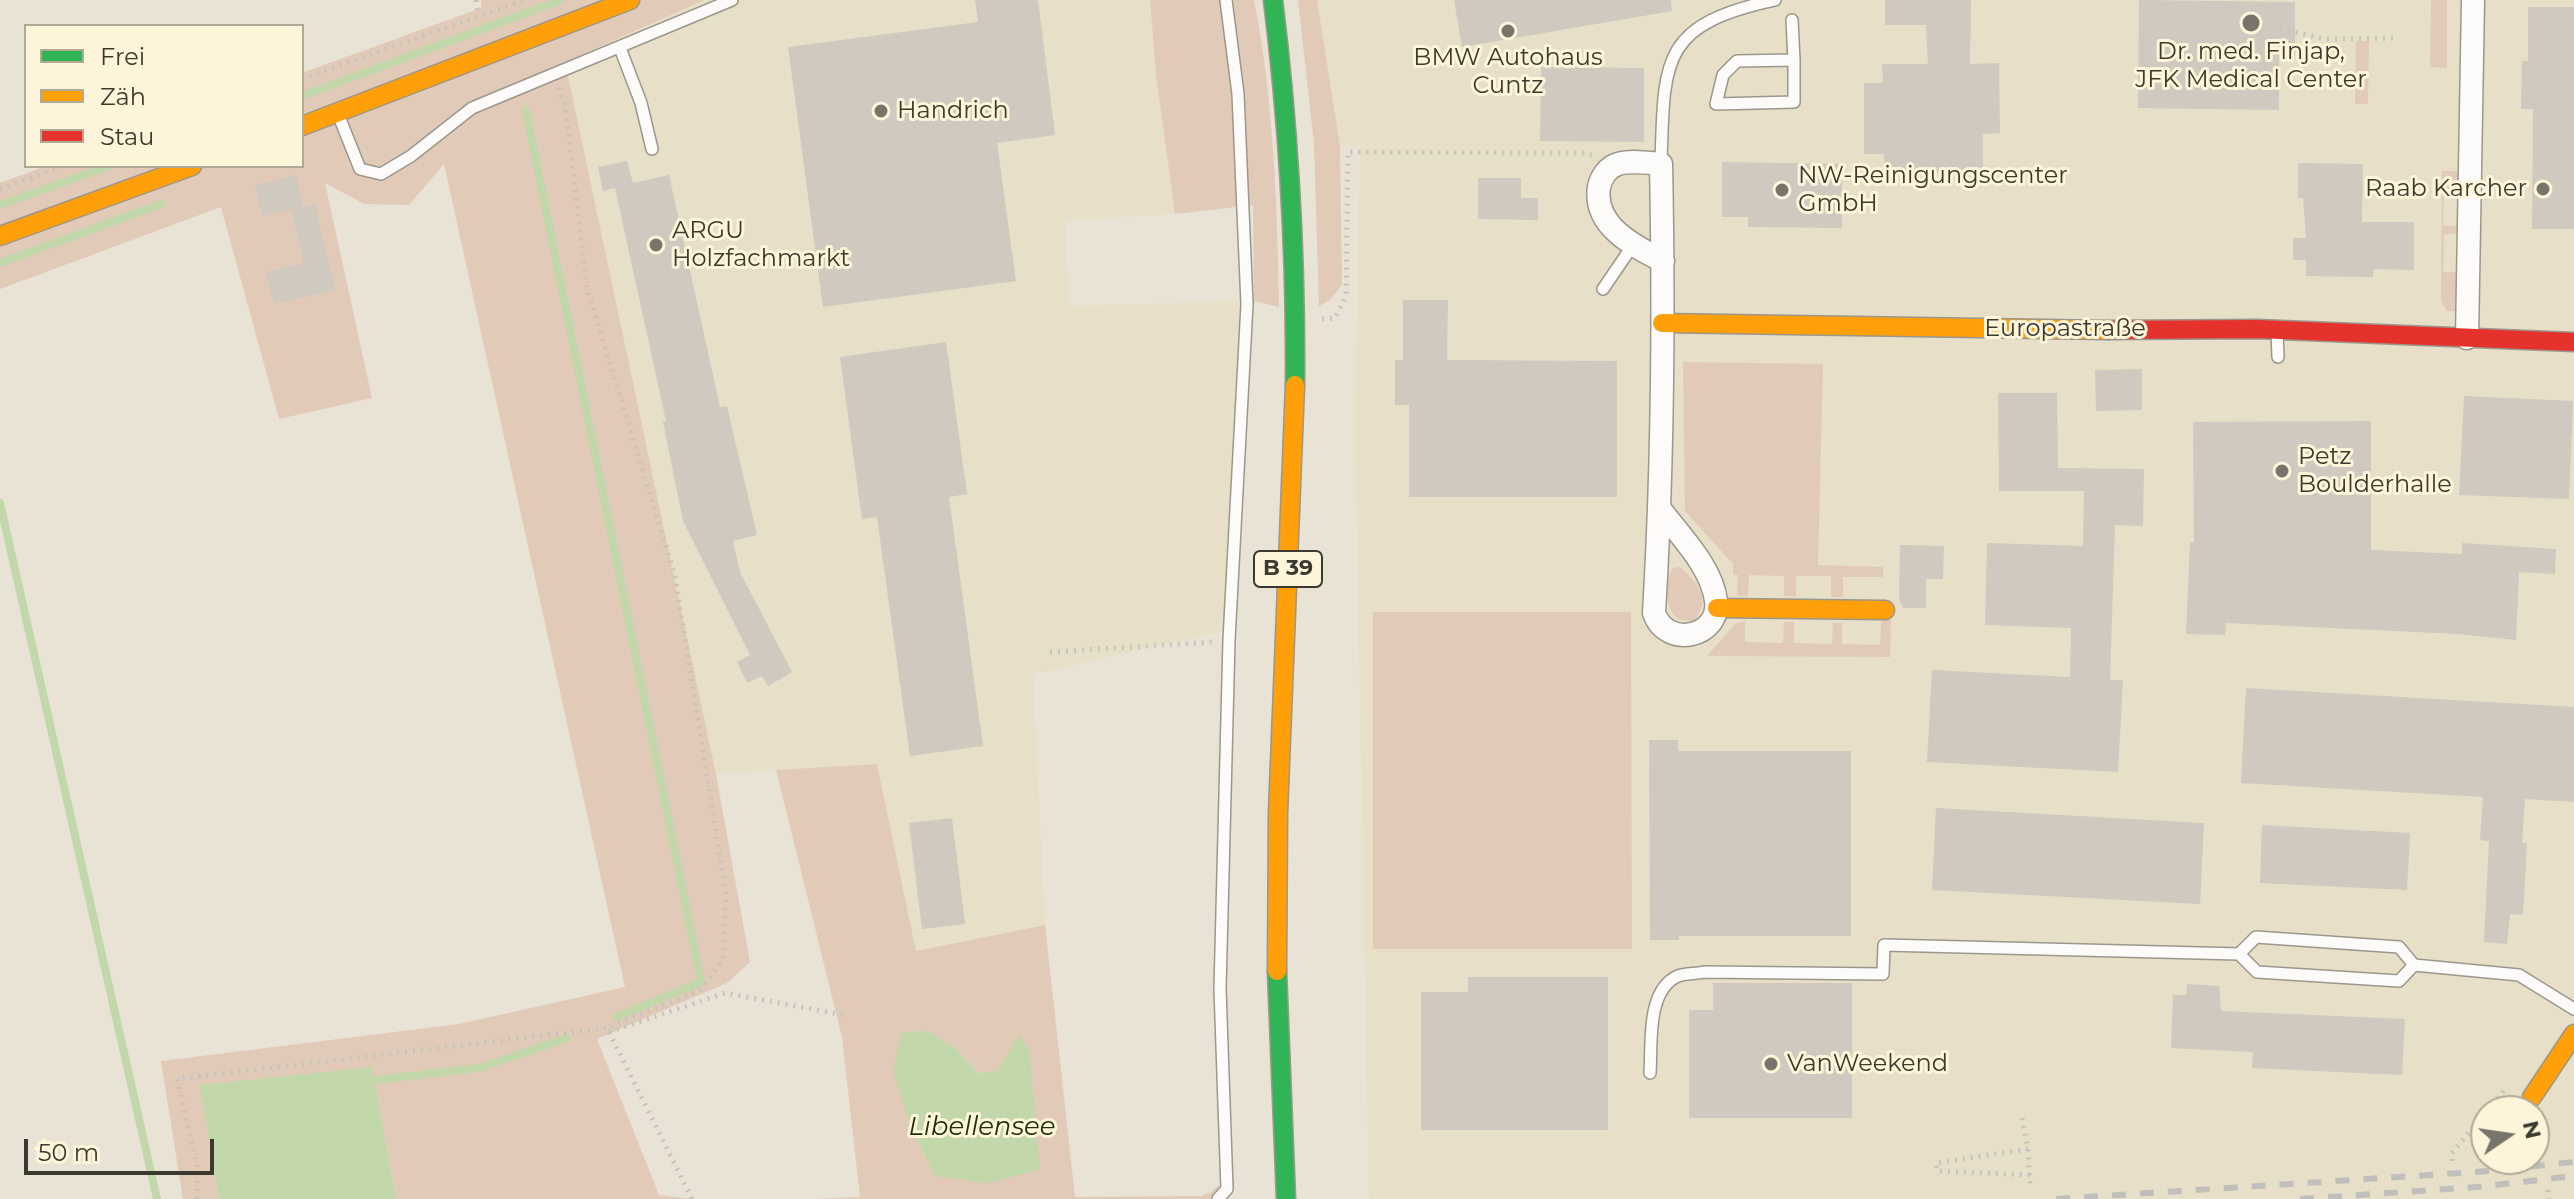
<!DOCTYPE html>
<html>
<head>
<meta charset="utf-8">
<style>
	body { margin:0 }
	#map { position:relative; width:2574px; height:1199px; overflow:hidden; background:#e8e3d5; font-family:Montserrat,sans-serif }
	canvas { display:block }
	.legend { position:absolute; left:24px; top:24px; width:280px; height:144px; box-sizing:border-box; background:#fdf4da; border:2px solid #b0a996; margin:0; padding:10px 14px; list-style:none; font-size:24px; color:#3c392f }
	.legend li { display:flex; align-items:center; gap:16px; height:40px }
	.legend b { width:40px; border:2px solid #b0a996 }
	.north { position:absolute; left:2470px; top:1095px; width:80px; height:80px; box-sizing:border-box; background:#fdf4da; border:2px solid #b0a996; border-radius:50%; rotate:77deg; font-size:22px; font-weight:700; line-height:32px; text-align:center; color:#3c392f }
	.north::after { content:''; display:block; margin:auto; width:28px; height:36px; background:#787469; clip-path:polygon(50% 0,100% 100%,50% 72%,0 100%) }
	.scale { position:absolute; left:24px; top:1139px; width:190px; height:36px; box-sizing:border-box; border:4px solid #3c392f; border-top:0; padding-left:10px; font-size:24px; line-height:28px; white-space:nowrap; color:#3c392f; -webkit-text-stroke:6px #fdf4da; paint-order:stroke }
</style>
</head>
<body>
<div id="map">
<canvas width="2574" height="1199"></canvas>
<ul class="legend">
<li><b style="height:10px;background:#30b455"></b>Frei</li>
<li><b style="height:10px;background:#ff9f0a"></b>Zäh</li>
<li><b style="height:10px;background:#e5322d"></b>Stau</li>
</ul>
<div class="north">N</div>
<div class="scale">50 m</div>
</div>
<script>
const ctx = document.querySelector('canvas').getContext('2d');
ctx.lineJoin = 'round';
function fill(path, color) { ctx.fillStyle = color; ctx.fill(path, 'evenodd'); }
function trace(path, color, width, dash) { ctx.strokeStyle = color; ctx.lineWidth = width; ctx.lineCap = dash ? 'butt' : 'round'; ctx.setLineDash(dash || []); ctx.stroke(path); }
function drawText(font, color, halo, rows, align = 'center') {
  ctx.font = font + ' Montserrat,sans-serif'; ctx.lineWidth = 6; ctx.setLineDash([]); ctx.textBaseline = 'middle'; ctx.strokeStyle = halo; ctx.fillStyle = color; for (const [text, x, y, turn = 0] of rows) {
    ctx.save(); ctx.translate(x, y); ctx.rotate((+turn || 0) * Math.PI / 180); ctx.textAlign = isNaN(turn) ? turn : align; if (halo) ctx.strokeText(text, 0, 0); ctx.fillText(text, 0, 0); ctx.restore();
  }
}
const built = new Path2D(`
	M705 0H1150L1156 75 1175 214 1065 220 1069 306 1254 301 1223 631 1033 674 1045 925 916 951 877 764 716 774 565 62Z
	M1317 0H2574V1199H1369L1355 425 1360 146H1340ZM2486 1111H2534V1159H2486Z`);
const green = new Path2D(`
	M481 0H705L565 62 716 774 750 962 727 983 597 1039 659 1195 693 1199H396L372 1068 201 1085 219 1199H183L161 1061 459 1024 625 987 444 164 409 205 364 204 325 183 372 398 279 419 221 207 0 289V183L46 166H302V73L481 8Z
	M1150 0H1254C1274 101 1277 205 1279 307L1254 301 1253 205 1175 214 1156 75Z
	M1298 0H1317L1340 146 1342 285 1330 300 1319 306 1314 144Z
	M2431 0H2447V68L2430 67Z
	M2356 41H2369L2368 104H2355Z
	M2442 171H2458V189H2444L2443 226H2458V234H2444L2443 272H2458L2457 311H2446L2441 298Z
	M1683 362 1823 364 1818 565 1883 567V577H1843V597H1831V576H1796V596H1784V576L1749 575 1748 596 1737 595 1738 575H1733V564L1685 511Z
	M1680 567C1698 582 1712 600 1694 621 1692 621 1683 621 1681 620 1664 613 1664 580 1673 568Z
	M1373 612H1631L1632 949H1373Z
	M1891 612 1890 657 1707 656 1735 624 1745 621V642L1783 643 1784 622H1794V643L1832 644 1833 623H1842V644L1880 645 1881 623Z
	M877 764 916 951 1045 925 1075 1197 1201 1196 1210 1193 1219 1185 1220 1199H814L860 1197 842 1037 776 770ZM928 1031 956 1049 978 1073 997 1071 1019 1035 934 1176 909 1121 894 1072 901 1032Z`);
const water = new Path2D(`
	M928 1031 956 1049 978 1073 997 1071 1020 1034 1029 1051 1040 1169 989 1183 934 1176 909 1121 893 1072 901 1032Z
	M372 1067 396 1199H219L200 1085Z`);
const stream = new Path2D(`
	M302 96 561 0
	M526 111 701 982 616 1017
	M0 205 109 166
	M0 263 161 204
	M0 503 157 1199
	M375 1080 479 1068 567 1038`);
const building = new Path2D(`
	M975 0H1038L1055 135 997 143 1016 281 823 307 788 47 978 22Z
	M1454 0H1671L1672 11 1462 47Z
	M1885 0H1971L1970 64 1999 63 2000 133 1983 134V172L1885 173 1884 154H1864V83H1883L1882 64H1928L1926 25H1885Z
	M2139 0 2295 2V55L2279 54V110L2138 108Z
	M2528 7H2574V229H2532L2533 109H2521L2522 61H2528Z
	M1541 67 1644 68V142L1540 141Z
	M627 161 633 183 669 175 720 407 727 406 757 535 733 541 740 572 792 672 768 686 762 676 747 683 737 662 750 655 683 521 663 422 666 421 615 188 603 191 598 167Z
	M1722 162 1842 164V228L1748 227V217H1722Z
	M2298 163 2363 164 2362 222H2414V270L2373 269V277L2306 276V260H2293V238H2306L2303 198H2298Z
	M296 175 303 207 262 216 255 185Z
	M1478 178H1521V198H1538V220L1478 219Z
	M315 204 335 290 274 304 266 272 304 263 291 210Z
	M1403 300H1448L1447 360 1617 361V497H1409V405H1395V360H1403Z
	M946 342 967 494 949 497 983 746 910 756 877 517 862 519 840 357Z
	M2142 369V410L2096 411 2095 370Z
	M1998 393H2057L2058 468 2144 469 2143 526 2115 525 2110 680H2123L2118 772 1927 762 1932 670 2070 677 2071 628 1985 625 1987 543 2083 546 2084 491H1999Z
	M2464 396 2573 401 2569 499 2459 495Z
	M2371 421V550L2462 554V543L2556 549 2555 574 2519 572 2516 640 2457 634 2226 623 2225 635 2186 634 2190 542H2194L2193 422Z
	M1900 545 1944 546 1943 579H1926V608H1903L1899 598Z
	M2246 688 2574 707V802L2525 799 2522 843H2527L2523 915 2510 914 2507 944 2484 942 2489 841 2480 840 2483 797 2241 783Z
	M1649 740H1678V751H1851V936H1679V940H1650Z
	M1936 808 2204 823 2200 904 1932 890Z
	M952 818 965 924 922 929 909 823Z
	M2262 825 2410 833 2407 890 2260 883Z
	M1468 977H1608V1130H1421V992H1468Z
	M1713 983H1852V1118H1689V1010H1713Z
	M2187 984 2219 986 2221 1011 2405 1019 2402 1075 2252 1068 2253 1052 2171 1048 2173 995H2186Z`);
const path = new Path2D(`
	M476 0 478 15
	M2280 29 2326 39 2398 38
	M302 79 523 0
	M558 88 565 105 587 288 675 576 726 895 723 959 700 990 607 1028
	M0 189 64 166
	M1322 319 1335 318 1346 296 1348 152 1585 153 1592 155
	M1050 652 1212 642
	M609 1032 725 993 844 1015
	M2487 1111 2505 1089
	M2022 1118 2028 1149 2030 1184
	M2028 1149 1936 1163 1937 1171 2030 1175
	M2452 1161V1153L2486 1112
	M2548 1190 2549 1199
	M197 1199V1166L177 1079 607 1028 692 1199`);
const lane = new Path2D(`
	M1792 20 1794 60 1737 61 1723 75 1716 104 1794 102V60
	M620 48 641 103 652 149
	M338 114 360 169 381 174 411 156 472 108 732 0
	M1661 164C1664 58 1661 25 1775 0
	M1603 289 1633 245
	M2277 331 2278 357
	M2239 954 2257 972 2399 981 2414 965
	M1650 1073C1652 1044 1646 990 1678 976 1685 973 1696 974 1704 972L1883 974 1884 945 2239 954 2256 937 2399 947 2414 965 2519 975 2574 1009
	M1218 1199 1227 1189 1220 989 1229 640 1247 304 1238 94 1226 0`);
const street = new Path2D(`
	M2467 338 2473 0
	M1660 509C1680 536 1712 567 1716 601 1721 636 1667 650 1654 613 1663 463 1664 313 1661 164 1648 163 1630 160 1618 164 1608 167 1601 177 1599 187 1593 226 1634 246 1663 261`);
const fast = new Path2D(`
	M1273 0C1289 129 1296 256 1295 385
	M1277 971 1286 1199`);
const slow = new Path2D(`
	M302 126 630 0
	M0 236 192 166
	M1662 323 2108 330
	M1717 608 1885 610
	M1277 971 1278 813 1295 385
	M2532 1097 2574 1034`);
const jam = new Path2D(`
	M2108 330 2257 329 2574 342`);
const rail = new Path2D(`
	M2056 1199 2476 1172 2574 1162
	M2300 1199 2477 1187 2574 1176`);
const markers = [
	[2251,23,10,"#787469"],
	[1508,31,8,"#787469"],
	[881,111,8,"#787469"],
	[2543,189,8,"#787469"],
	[1782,190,8,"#787469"],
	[656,245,8,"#787469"],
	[2282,471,8,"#787469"],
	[1771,1064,8,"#787469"]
];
const shields = [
	[1288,569,68]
];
const shieldNames = [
	["B 39",1288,569]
];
const poiNames = [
	["Dr. med. Finjap,",2251,52,"center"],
	["JFK Medical Center",2251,80,"center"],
	["BMW Autohaus",1508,58,"center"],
	["Cuntz",1508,86,"center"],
	["Handrich",897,111],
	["NW-Reinigungscenter",1798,176],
	["GmbH",1798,204],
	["Raab Karcher",2527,189,"right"],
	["ARGU",672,231],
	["Holzfachmarkt",672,259],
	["Petz",2298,457],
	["Boulderhalle",2298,485],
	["VanWeekend",1787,1064]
];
const streetNames = [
	["Europastraße",2065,329]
];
const waterNames = [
	["Libellensee",982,1127]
];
fill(built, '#e7dfc7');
fill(green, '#e2cab9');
fill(water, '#c2d8aa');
trace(stream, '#c2d8aa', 8);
fill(building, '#cfc9bf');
trace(lane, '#9b978d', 14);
trace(street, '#9b978d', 25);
trace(fast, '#9b978d', 21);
trace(slow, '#9b978d', 21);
trace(jam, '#9b978d', 21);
trace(path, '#c6c4be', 5, [2, 6]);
trace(lane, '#fcfbf9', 11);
trace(street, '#fcfbf9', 22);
trace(fast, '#30b455', 18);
trace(slow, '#ff9f0a', 18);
trace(jam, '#e5322d', 18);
trace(rail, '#c0bfbc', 6, [14, 14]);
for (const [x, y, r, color] of markers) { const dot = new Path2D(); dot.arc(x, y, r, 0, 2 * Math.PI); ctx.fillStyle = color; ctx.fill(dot); trace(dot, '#fdf4da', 3); }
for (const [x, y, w] of shields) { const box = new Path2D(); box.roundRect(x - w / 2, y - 18, w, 36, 6); ctx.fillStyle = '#fdf4da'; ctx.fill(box); trace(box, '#3c392f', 2); }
drawText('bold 22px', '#3c392f', null, shieldNames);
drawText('24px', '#3c392f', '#fdf4da', poiNames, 'left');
drawText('24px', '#3c392f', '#fdf4da', streetNames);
drawText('italic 26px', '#1b3005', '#fdf4da', waterNames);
</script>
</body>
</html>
